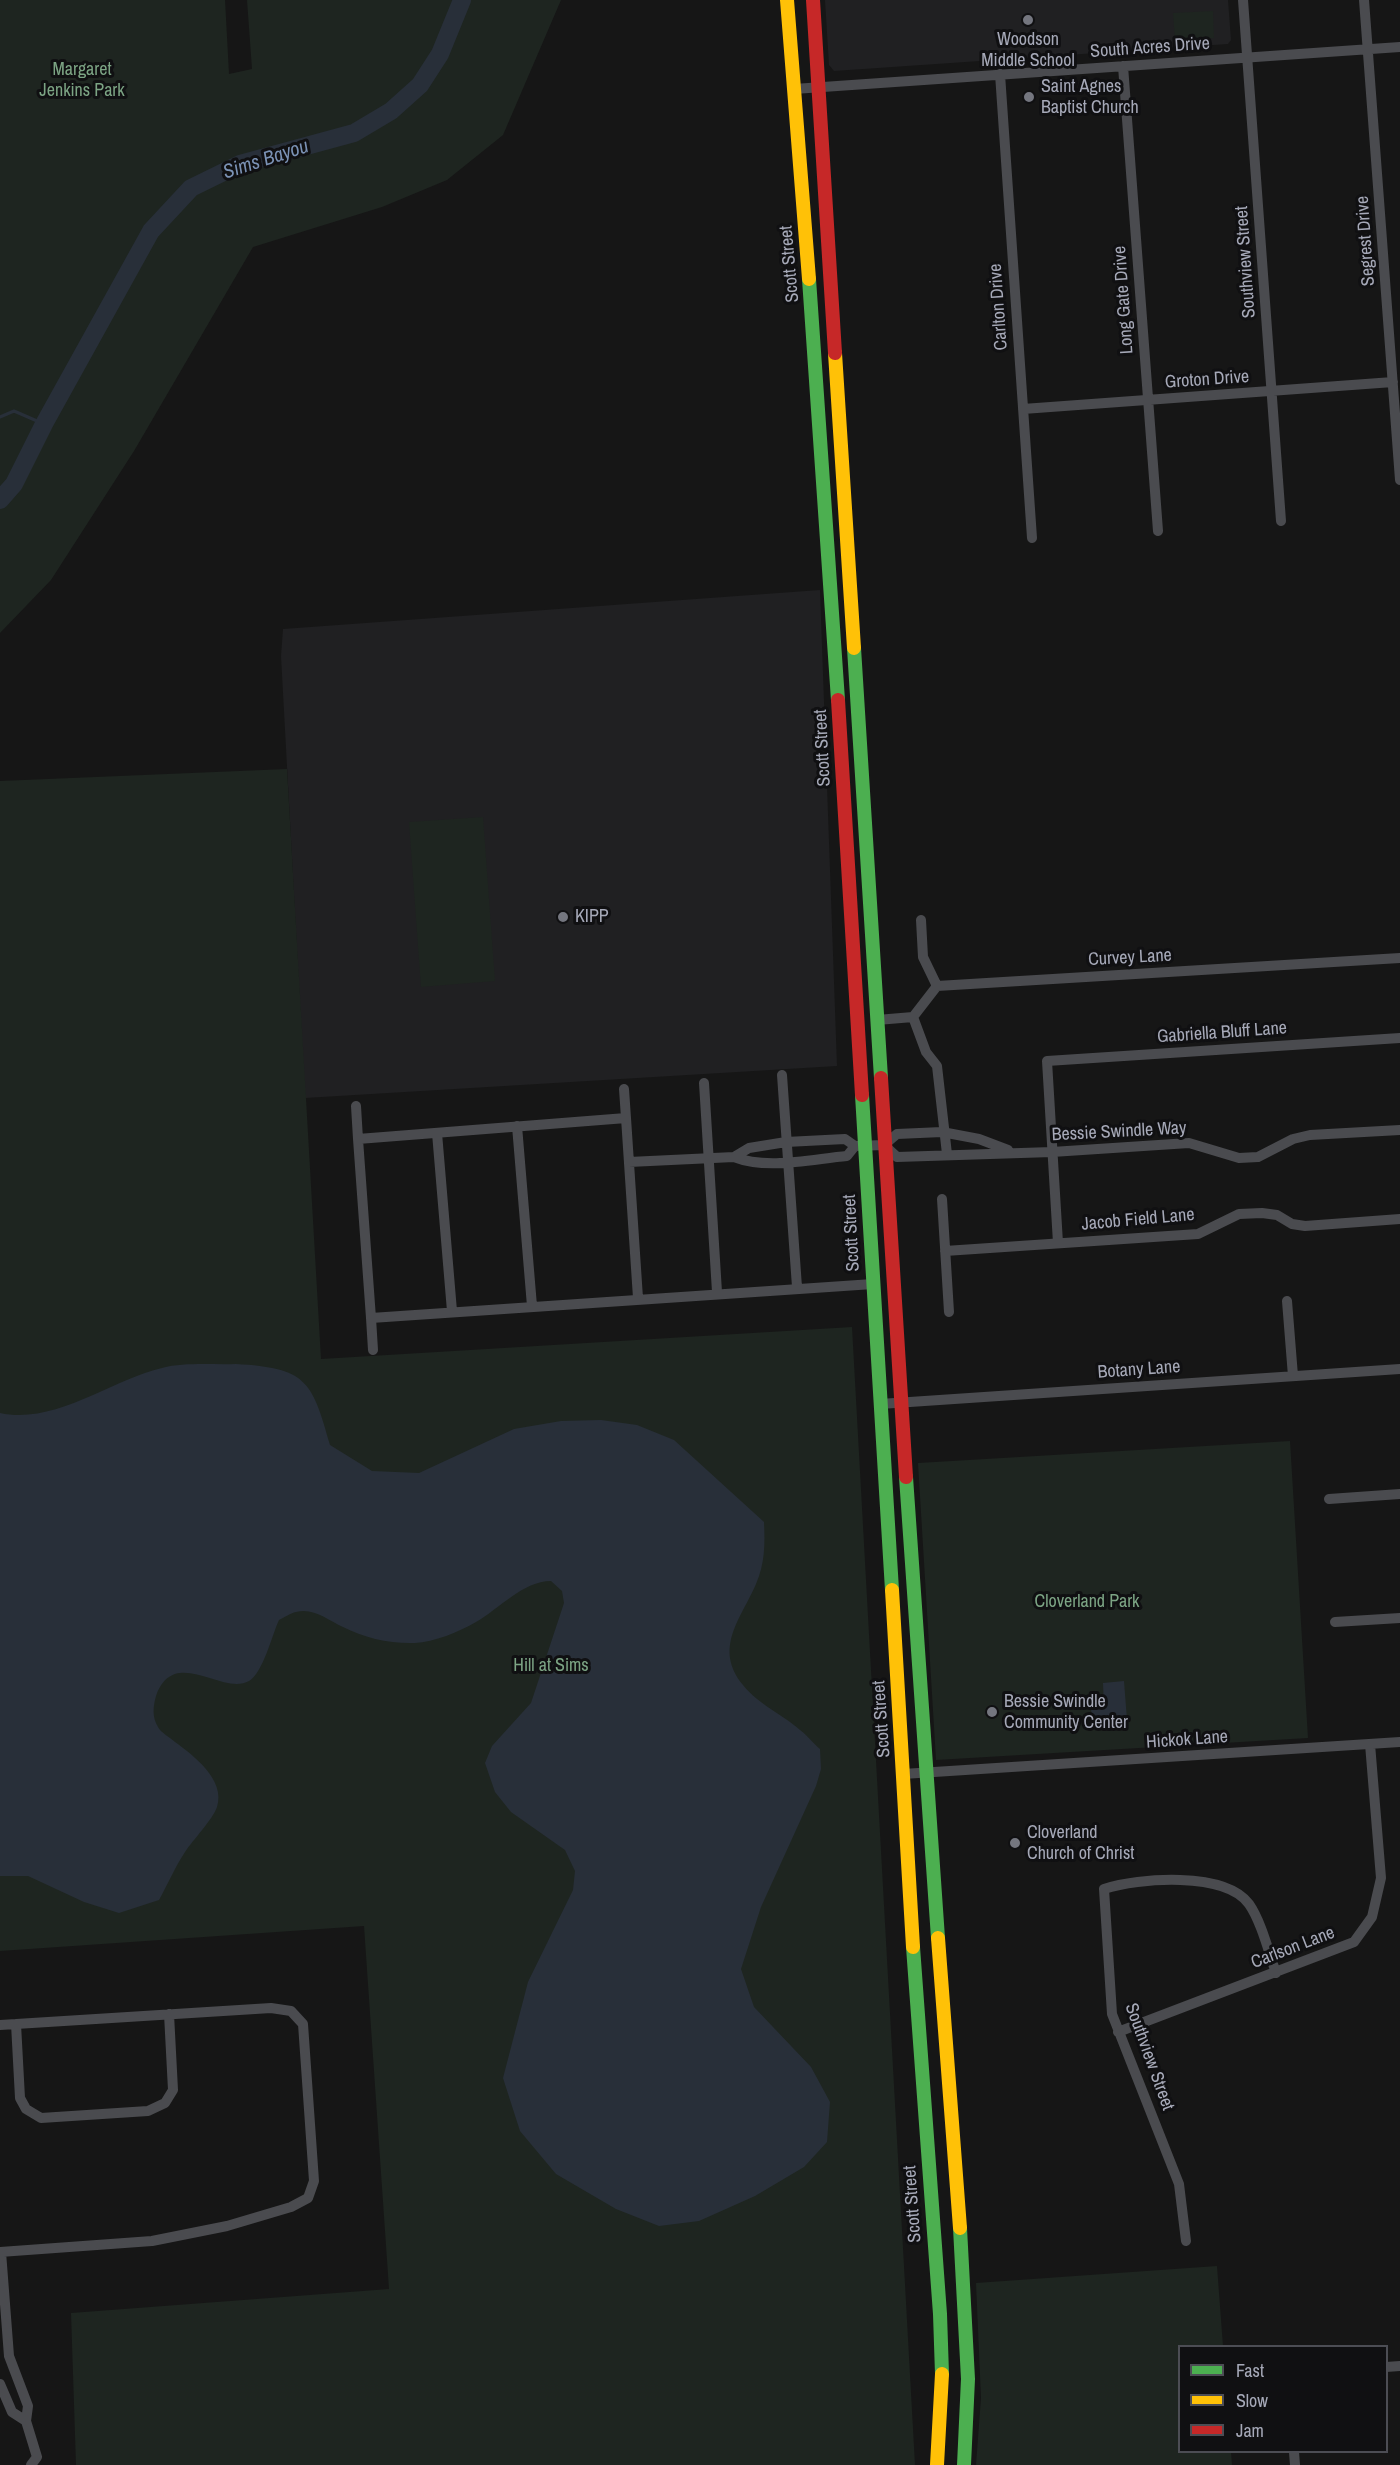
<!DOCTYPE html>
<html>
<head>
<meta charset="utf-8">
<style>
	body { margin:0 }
	#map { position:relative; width:1400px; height:2465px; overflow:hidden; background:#161616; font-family:"Archivo Narrow",sans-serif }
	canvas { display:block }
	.legend { position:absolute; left:1178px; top:2345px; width:210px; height:108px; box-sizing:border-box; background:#101012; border:2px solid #4c4d54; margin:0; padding:8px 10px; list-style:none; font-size:18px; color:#a6a9b8 }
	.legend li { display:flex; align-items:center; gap:12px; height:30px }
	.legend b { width:30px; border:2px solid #4c4d54 }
</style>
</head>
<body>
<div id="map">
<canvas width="1400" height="2465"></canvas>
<ul class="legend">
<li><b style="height:8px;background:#4caf50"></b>Fast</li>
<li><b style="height:8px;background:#ffc107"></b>Slow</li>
<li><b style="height:8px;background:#c62828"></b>Jam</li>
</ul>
</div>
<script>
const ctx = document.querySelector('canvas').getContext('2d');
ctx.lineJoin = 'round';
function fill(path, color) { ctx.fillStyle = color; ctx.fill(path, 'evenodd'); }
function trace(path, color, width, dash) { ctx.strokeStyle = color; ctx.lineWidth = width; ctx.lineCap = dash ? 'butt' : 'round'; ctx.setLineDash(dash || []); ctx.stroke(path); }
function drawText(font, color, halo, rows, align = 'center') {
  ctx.font = font + ' "Archivo Narrow",sans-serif'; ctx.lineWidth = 6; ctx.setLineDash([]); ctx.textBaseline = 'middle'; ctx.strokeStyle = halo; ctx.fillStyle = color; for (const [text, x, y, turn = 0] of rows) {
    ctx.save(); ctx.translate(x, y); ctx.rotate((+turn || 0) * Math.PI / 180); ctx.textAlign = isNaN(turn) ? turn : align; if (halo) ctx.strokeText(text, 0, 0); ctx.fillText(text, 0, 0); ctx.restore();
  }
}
const built = new Path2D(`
	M825 0H1228L1231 40 1228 44 834 71 829 65Z
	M820 590 837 1066 305 1098 281 656 283 629Z`);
const green = new Path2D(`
	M0 0H225L229 74 252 69 247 0H561L503 135 447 180 382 207 253 247 134 451 51 580 0 633Z
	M1213 11 1214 38 1175 41 1173 13Z
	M287 769 321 1359 852 1327 915 2465H76L71 2313 389 2289 364 1926 0 1951V781Z
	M483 817 495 981 421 987 409 822Z
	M1290 1441 1308 1738 936 1760 918 1463Z
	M1217 2266 1223 2346H1180V2452H1231L1232 2465H976L981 2398 976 2283Z`);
const water = new Path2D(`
	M236 1364C306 1368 312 1380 330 1445L372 1471 419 1473 514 1429 561 1421 601 1420 637 1425 674 1440 764 1522C765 1544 765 1563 756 1584 741 1619 713 1648 743 1685 759 1705 782 1714 800 1730 807 1735 813 1743 820 1749L821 1769 816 1786 761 1907 741 1969 754 2007 811 2067 830 2102 827 2142 804 2167 755 2196 699 2221 659 2226 616 2209 556 2174 520 2131 503 2078 528 1982 573 1890 575 1871 565 1850 511 1812 495 1792 485 1763 492 1746 531 1703 564 1603 562 1591 551 1581C523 1581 499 1609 476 1622 459 1632 434 1642 415 1643 391 1644 364 1638 343 1627 328 1620 313 1607 296 1612 290 1613 284 1618 279 1620 272 1635 263 1673 249 1681 222 1696 174 1645 156 1696 153 1707 152 1717 158 1727 161 1733 170 1737 175 1742 193 1755 226 1780 217 1807 213 1819 193 1840 185 1852 175 1867 168 1884 159 1900L119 1913 84 1902 28 1876H0V1413C55 1425 111 1380 162 1368 185 1362 213 1365 236 1364Z
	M1124 1681 1127 1720 1092 1722 1091 1708 1104 1707 1103 1683Z`);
const stream = new Path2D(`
	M0 417 14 411 44 424`);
const river = new Path2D(`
	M0 500 14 484 44 424 151 231 191 188 240 164 354 133 391 111 420 85 440 54 462 0`);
const street = new Path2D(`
	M1243 0 1281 521
	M1364 0 1400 480
	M1123 66 1158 531
	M1000 74 1032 538
	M794 89 1400 47
	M1023 409 1393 382
	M921 920 923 957 937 986
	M913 1017 926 1052 937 1066 947 1154
	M877 1020 913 1017 937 986 1400 958
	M782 1075 797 1287
	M704 1083 717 1292
	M624 1089 626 1118
	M356 1106 358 1139
	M517 1126 532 1306
	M437 1133 452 1311
	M884 1145 897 1157 1052 1152 1189 1143 1239 1158 1258 1157 1293 1139 1310 1135 1400 1130
	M855 1146 847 1156C812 1159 767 1170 734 1157L749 1148 786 1142 845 1139 855 1146 884 1145 897 1134 942 1132 979 1139 1008 1150
	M629 1162 734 1157
	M942 1199 949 1312
	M1058 1243 1047 1061 1400 1038
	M945 1251 1198 1234 1239 1214 1262 1213 1277 1215 1292 1224 1305 1226 1400 1219
	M638 1298 626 1118 358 1139 371 1318 873 1284
	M1287 1301 1293 1376
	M371 1318 373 1350
	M880 1404 1400 1369
	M1329 1499 1400 1494
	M1335 1622 1400 1618
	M903 1774 1400 1742
	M16 2024 20 2098 26 2109 41 2118 148 2111 165 2103 173 2090 169 2014
	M0 2025 271 2008 291 2011 303 2024 314 2181 308 2198 291 2207 227 2226 152 2241 0 2252
	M1118 2032 1354 1942 1372 1917 1381 1878 1370 1744
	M1186 2241 1179 2184 1112 2014 1104 1889C1138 1878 1225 1871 1249 1904 1261 1921 1269 1953 1276 1973
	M1 2252 9 2356 28 2406 26 2421 37 2457 31 2465
	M1386 2367 1400 2366
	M0 2384 12 2412 26 2421
	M1294 2452 1295 2465`);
const fast = new Path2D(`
	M809 279 838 700
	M854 648 881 1078
	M862 1095 892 1590
	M906 1477 938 1938
	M913 1947 940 2314 942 2374
	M960 2228 968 2379 964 2465`);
const slow = new Path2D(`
	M787 0 809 279
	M835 353 854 648
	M892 1590 913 1947
	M938 1938 960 2228
	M937 2465 942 2374`);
const jam = new Path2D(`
	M813 0 835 353
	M838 700 862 1095
	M881 1078 906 1477`);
const markers = [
	[1028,20,6,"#74767f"],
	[1029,97,6,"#74767f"],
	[563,917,6,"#74767f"],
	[992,1712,6,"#74767f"],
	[1015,1843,6,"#74767f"]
];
const poiNames = [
	["Woodson",1028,40,"center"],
	["Middle School",1028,61,"center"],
	["Saint Agnes",1041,87],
	["Baptist Church",1041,108],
	["KIPP",575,917],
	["Bessie Swindle",1004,1702],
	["Community Center",1004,1723],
	["Cloverland",1027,1833],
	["Church of Christ",1027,1854]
];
const streetNames = [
	["South Acres Drive",1150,48,-4],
	["Segrest Drive",1366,241,-94],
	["Southview Street",1246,262,-94],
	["Scott Street",790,264,-95],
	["Long Gate Drive",1124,300,-94],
	["Carlton Drive",999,307,-94],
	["Groton Drive",1207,380,-4],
	["Scott Street",823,748,-93],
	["Curvey Lane",1130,958,-3],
	["Gabriella Bluff Lane",1222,1033,-4],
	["Bessie Swindle Way",1119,1132,-3],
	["Jacob Field Lane",1138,1220,-5],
	["Scott Street",852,1233,-93],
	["Botany Lane",1139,1370,-4],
	["Scott Street",882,1719,-94],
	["Hickok Lane",1187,1740,-4],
	["Carlson Lane",1293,1948,-21],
	["Southview Street",1149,2057,70],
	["Scott Street",913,2204,-94]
];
const parkNames = [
	["Margaret",82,70],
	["Jenkins Park",82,91],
	["Cloverland Park",1087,1602],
	["Hill at Sims",551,1666]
];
const waterNames = [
	["Sims Bayou",266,160,-18]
];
fill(built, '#202022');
fill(green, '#1e2520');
fill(water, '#282f39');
trace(stream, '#282f39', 3);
trace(river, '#282f39', 18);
trace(street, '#4a4b4f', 10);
trace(fast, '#4caf50', 14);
trace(slow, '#ffc107', 14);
trace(jam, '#c62828', 14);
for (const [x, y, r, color] of markers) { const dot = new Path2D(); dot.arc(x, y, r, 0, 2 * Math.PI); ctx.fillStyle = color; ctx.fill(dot); trace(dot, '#101012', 2); }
drawText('18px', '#a6a9b8', '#101012', poiNames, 'left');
drawText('18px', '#a6a9b8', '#101012', streetNames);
drawText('18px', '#7ca484', '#101012', parkNames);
drawText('italic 20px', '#7b92b5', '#101012', waterNames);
</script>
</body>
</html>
